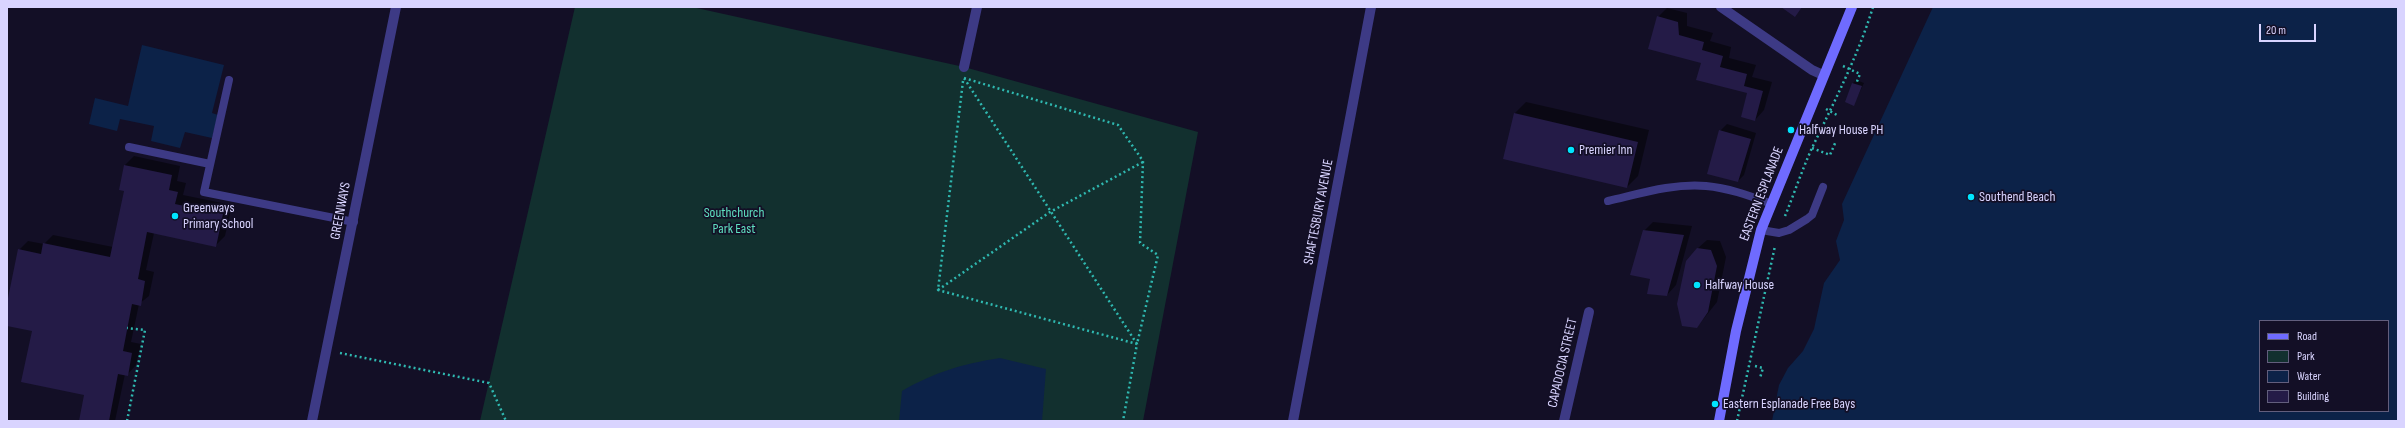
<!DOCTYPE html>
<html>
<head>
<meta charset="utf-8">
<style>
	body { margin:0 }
	#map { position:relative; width:2405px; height:428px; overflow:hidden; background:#130f26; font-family:"Sofia Sans Condensed",sans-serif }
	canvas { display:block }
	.frame { position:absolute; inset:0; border:8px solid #d9d4ff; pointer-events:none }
	.legend { position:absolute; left:2259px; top:320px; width:130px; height:92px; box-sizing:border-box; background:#130f26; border:1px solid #625e7d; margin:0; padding:5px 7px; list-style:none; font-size:12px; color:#d9d4ff }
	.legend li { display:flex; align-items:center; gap:8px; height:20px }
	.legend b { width:20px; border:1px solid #625e7d }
	.scale { position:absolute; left:2259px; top:24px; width:57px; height:18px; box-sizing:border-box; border:2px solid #d9d4ff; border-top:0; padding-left:5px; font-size:12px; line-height:14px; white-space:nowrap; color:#d9d4ff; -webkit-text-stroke:3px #130f26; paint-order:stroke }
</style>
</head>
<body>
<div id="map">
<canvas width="2405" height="428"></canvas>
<div class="frame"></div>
<ul class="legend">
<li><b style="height:5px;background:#6f6bff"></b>Road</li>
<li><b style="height:11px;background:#12302f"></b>Park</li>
<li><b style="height:11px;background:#0c2248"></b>Water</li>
<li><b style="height:11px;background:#241b47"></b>Building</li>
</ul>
<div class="scale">20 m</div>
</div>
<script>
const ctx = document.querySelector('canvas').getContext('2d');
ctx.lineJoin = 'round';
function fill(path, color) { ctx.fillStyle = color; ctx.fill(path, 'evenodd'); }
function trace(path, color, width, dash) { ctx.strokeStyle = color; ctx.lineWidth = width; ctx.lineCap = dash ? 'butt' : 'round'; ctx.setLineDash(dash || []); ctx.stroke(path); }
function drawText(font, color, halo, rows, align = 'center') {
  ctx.font = font + ' "Sofia Sans Condensed",sans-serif'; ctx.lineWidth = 3.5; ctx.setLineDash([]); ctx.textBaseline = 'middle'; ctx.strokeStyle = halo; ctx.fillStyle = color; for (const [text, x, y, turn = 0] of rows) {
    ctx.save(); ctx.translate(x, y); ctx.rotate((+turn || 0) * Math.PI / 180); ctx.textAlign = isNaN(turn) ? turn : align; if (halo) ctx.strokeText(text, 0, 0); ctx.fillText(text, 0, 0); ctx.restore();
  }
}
const green = new Path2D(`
	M575 7H692L964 67 1198 132 1143 421H480Z`);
const water = new Path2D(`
	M1933 7H2398V421H1772L1779 385 1788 368 1803 351 1814 329 1824 283 1840 260 1836 241 1844 220 1842 204ZM2260 321H2388V411H2260Z
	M142 45 224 65 212 113 218 115 212 138 185 132 180 148 151 141 154 126 120 119 117 131 89 124 95 98 128 106Z
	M1000 358 1046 369 1042 421H899L902 391C935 372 962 364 1000 358Z`);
const shadow = new Path2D(`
	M1667 8 1687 13V26L1713 33 1710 41 1731 47 1729 58 1756 65 1752 77 1772 82 1764 110 1755 120 1748 93 1702 62 1658 17Z
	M1856 80 1864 83 1854 104 1853 83Z
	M1526 102 1649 130 1638 176 1627 187 1504 158 1515 113Z
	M1727 124 1756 133 1744 175 1738 181 1720 131Z
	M134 156 180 166 177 181 186 183 183 195 232 205 225 236 216 245 154 233 146 270 154 272 149 296 139 304 131 342 141 344 136 365 127 375 125 374 115 421H80L86 394 33 330 7 325V308L19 250 28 241 44 244 53 235 113 247 125 190V165Z
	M1653 222 1692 226 1676 285 1667 295 1651 278 1644 231Z
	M1707 240 1720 241 1726 257 1717 302 1697 327V249Z`);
const building = new Path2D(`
	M1781 7H1802L1795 17Z
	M1657 16 1678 22 1679 35 1704 42 1702 50 1723 56 1720 67 1747 74 1744 86 1763 91 1755 121 1741 117 1747 93 1696 80 1701 63 1648 49Z
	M1852 83 1862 86 1854 106 1845 102Z
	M1514 113 1638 142 1627 188 1503 159Z
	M1719 130 1751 139 1738 182 1707 174Z
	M124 165 172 175 169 190 178 192 175 204 223 214 216 247 147 232 138 279 145 281 141 306 132 304 123 351 132 353 128 376 118 374 109 421H79L84 395 21 382 32 331 7 326V303L18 249 41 254 43 243 110 257 124 191 119 190Z
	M1643 230 1684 235 1667 296 1647 294 1650 279 1630 275Z
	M1697 248 1711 250 1717 266 1708 312 1697 328 1682 326 1677 304 1686 261Z`);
const path = new Path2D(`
	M1843 66 1860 74 1856 84
	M964 78 1118 125 1143 161 1140 243 1158 255 1137 344Z
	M963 81 938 290 1137 344 1123 421
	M1826 109 1837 115
	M1812 148 1830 155 1836 141
	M1785 216C1794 194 1802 170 1812 148 1834 102 1858 56 1873 7
	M938 290 1050 212 1143 162
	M340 353 489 383 506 421
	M1755 366 1763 368 1760 378
	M127 421 145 330 127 328
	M1737 421 1775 246`);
const lane = new Path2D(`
	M229 80 204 192 354 222
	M129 147 210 164
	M1608 201C1639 194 1673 183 1706 186 1729 188 1750 196 1772 204
	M1761 230 1779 233 1789 230 1807 219 1812 215 1823 187`);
const street = new Path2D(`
	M1721 7 1812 70 1823 75
	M964 67 977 7
	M312 421 396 7
	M1293 421 1371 7
	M1564 421 1589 312`);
const secondary = new Path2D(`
	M1719 421 1736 331 1761 230 1852 7`);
const markers = [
	[1791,130,4,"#00e5ff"],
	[1571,150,4,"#00e5ff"],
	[1971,197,4,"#00e5ff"],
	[175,216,4,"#00e5ff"],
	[1697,285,4,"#00e5ff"],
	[1715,404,4,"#00e5ff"]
];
const poiNames = [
	["Halfway House PH",1799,130],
	["Premier Inn",1579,150],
	["Southend Beach",1979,197],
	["Greenways",183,208],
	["Primary School",183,224],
	["Halfway House",1705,285],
	["Eastern Esplanade Free Bays",1723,404]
];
const streetNames = [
	["EASTERN ESPLANADE",1762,194,-69],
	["GREENWAYS",341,211,-79],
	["SHAFTESBURY AVENUE",1319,212,-79],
	["CAPADOCIA STREET",1563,363,-77]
];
const parkNames = [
	["Southchurch",734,213],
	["Park East",734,229]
];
fill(green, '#12302f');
fill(water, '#0c2248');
fill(shadow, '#0007');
fill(building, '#241b47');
trace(path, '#2fb8b0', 2.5, [2, 3]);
trace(lane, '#3d3a85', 8);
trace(street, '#3d3a85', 10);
trace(secondary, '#6f6bff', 10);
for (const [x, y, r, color] of markers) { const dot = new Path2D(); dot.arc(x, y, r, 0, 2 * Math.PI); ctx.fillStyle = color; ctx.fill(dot); trace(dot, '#130f26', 1.5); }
drawText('14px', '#d9d4ff', '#130f26', poiNames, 'left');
drawText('14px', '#d9d4ff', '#130f26', streetNames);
drawText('14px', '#5fe0c0', '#130f26', parkNames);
</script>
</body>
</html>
